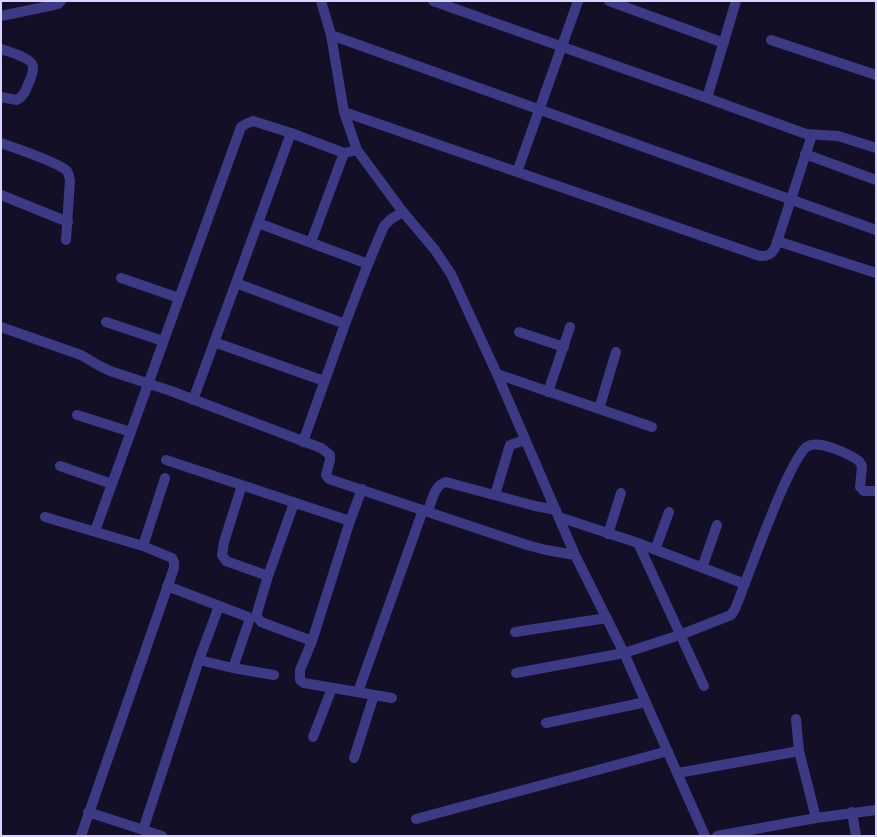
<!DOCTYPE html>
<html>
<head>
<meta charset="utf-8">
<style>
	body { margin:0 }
	#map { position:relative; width:877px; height:837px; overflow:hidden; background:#130f26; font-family:"Exo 2",sans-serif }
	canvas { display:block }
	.frame { position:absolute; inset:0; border:2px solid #d9d4ff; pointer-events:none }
</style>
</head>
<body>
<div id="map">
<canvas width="877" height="837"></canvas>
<div class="frame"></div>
</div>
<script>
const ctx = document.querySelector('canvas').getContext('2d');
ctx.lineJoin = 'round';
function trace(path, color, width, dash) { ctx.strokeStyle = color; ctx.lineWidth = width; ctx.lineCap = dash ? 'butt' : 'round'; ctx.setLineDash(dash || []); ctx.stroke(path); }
const street = new Path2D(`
	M321 1 331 35 344 112 357 150 403 212 435 250 451 274 497 374 575 555 624 653 705 836
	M433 1 707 98 806 134 838 136 876 148
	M609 1 724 43
	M1 16 54 5 58 4 61 1
	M331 35 876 230
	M771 40 876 75
	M1 49C9 52 33 58 33 67 33 72 31 78 29 82 26 90 24 96 17 100L1 97
	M707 98 736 1
	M344 112 760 256C768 256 771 255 775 248L812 135
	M1 143C15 148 58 162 67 171 69 174 69 177 70 180L66 240
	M805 154 876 180
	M517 172 578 1
	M1 195 68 222
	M258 223 368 264
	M777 241 876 273
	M311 242 344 153
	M121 278 179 298
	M236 283 345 324
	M106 322 163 341
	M1 327 81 355 98 365 110 371 171 391 321 448 330 455V460L326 475 329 479 527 545 546 550 575 555
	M519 332 564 347
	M214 342 324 381
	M497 374 652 427
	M548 392 570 327
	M193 400 291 133
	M599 409 616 352
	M77 415 131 432
	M303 442 345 324 368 264 384 226 391 219 403 212
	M166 460 350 521
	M60 466 112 484
	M242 485 224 542 222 555 226 561 268 576
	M362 489 350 521 312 641 300 670V680L304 683 392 698
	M495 495 510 445 525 440
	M294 503 268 576 257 613V617L261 622 312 641
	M428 511C432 501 434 485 446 482L535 506 556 510
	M45 517 143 546 172 558 174 562V568L81 836
	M559 517 638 543 745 584
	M95 531 241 127 246 124 253 121 291 133 344 153 357 150
	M608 534 621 493
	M638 543 704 686
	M143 546 165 478
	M655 550 669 512
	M702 568 717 525
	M167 586 248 617 249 621 233 668
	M515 632 607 618
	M199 660 233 668 274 675
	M516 673 624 653 680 635 731 615 735 609C746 583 790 455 808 446 820 440 849 454 859 461L862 466 860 487 864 491H876
	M358 692 423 510
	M796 719 799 751 816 818
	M546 723 646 702
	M313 737 332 688
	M354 758 374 695
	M678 773 799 751
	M88 812 162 836
	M852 812 856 836
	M416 819 668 751
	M143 830 199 660 219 606
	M717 836 816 818 876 810`);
trace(street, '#3d3a85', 10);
</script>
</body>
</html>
